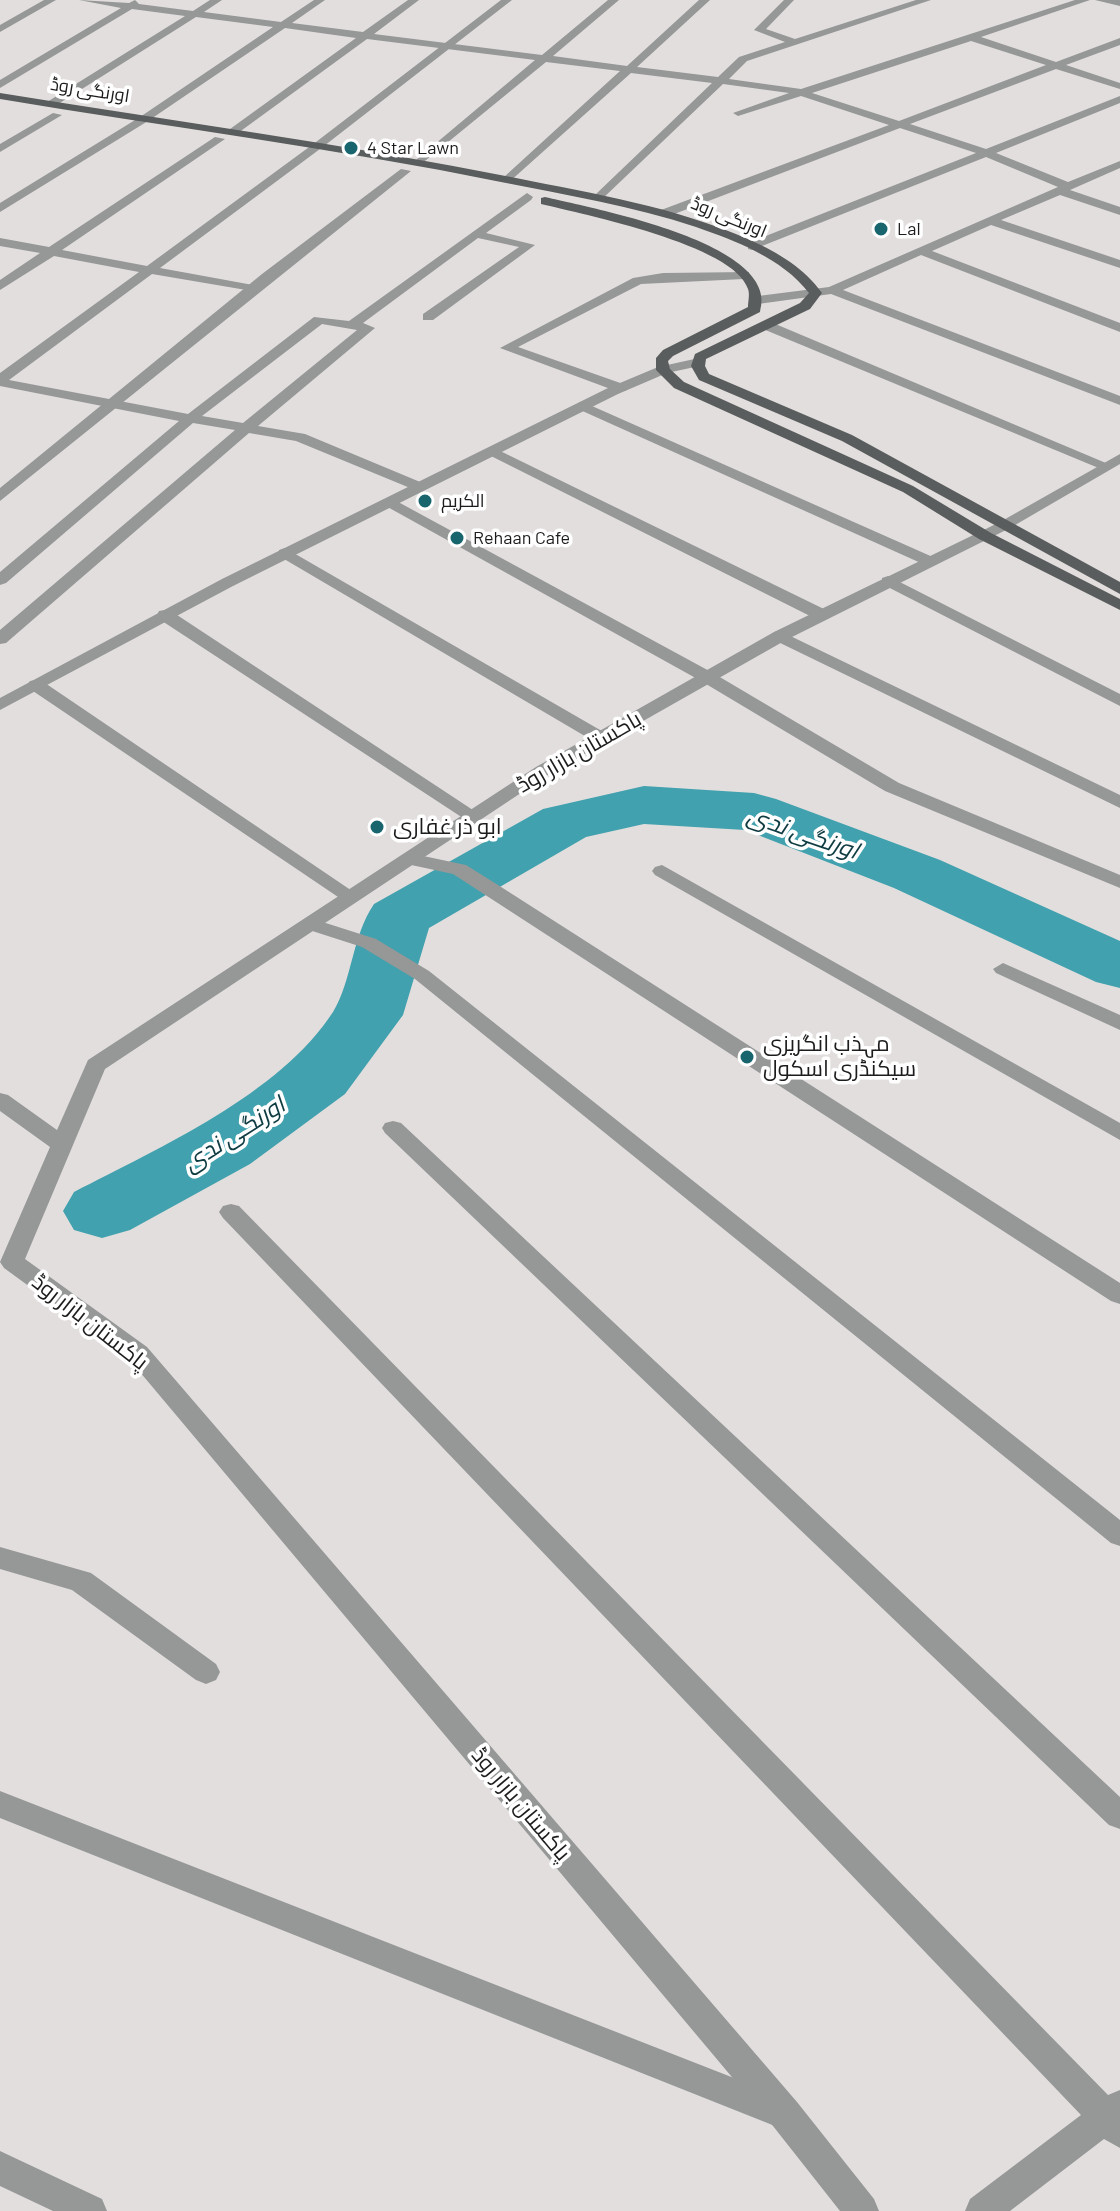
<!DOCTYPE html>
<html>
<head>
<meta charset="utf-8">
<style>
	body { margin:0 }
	canvas { display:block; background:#e2dedd }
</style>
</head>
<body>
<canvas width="1120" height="2211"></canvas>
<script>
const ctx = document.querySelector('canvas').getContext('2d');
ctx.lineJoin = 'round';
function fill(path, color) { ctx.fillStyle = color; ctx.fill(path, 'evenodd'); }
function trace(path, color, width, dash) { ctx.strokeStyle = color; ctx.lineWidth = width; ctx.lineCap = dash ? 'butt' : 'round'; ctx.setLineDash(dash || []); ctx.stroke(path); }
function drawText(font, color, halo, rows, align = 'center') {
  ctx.font = font + ' Barlow,Cairo,sans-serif'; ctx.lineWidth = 7; ctx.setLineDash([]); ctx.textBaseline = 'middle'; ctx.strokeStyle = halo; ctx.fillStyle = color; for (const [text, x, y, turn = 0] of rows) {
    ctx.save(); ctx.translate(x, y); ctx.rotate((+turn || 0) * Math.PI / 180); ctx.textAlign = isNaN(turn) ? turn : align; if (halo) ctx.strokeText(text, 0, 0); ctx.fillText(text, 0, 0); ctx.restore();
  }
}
const river = new Path2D(`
	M644 786 754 793 776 799 940 860 1120 941V988L1096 982 894 888 745 830 644 824 586 837 429 928 403 1015 345 1094 250 1164 130 1230 102 1238 74 1230 63 1211 74 1192C159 1148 280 1094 333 1012 352 981 352 936 374 904L543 809Z`);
const minor = new Path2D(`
	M44 0H56L0 32V25Z
	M79 0 129 3 135 0 139 4 193 11 210 0H222L204 12 281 22 314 0H325L292 23 363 32 408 0H419L374 34 542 55 608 0H619L553 56 627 66 699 0H710L637 67 718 77 739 57 785 42 754 30 784 0H794L766 29 795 39 916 0H931L747 61 729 79 801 89 1075 0H1090L981 37 1056 62 1120 38V45L1066 65 1120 83V89L1056 69 910 124 986 149 1120 96V103L996 153 1068 182 1120 161V168L1070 190 1120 207V215L1060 195 1001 220 1120 260V268L991 225 932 251 1120 323V332L921 255 843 290 1120 396V405L831 294 758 304 751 300 758 296 829 287 1058 187 986 157 752 250 748 249V243L976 153 900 128 669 216H661V210L889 125 801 96 738 116 733 113 789 93 723 84 600 201 594 197 596 194 712 83 631 73 508 183 502 179 504 177 620 71 546 62 420 165 416 164V160L535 60 367 39 238 133H230V129L356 38 285 28 148 121 0 212V203L140 117 273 27 196 17 55 106H47V102L185 16 132 9 0 88V80L121 8ZM971 41 1046 65 899 121 812 93Z
	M53 113 62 115 0 152V144Z
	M215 137 225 139 62 250 147 266 316 142H324V146L160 268 253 285 258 286V292L152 274 9 380 188 414 314 317 349 321 527 193 533 197 531 200 486 233 535 245 433 320H423V314L519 247 478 238 363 323 375 328 258 426 305 434 425 484V490H415L296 441 249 433 6 643 0 644V630L235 430 193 423 6 583 0 585V572L179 421 0 386V373L139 272 54 256 0 290V280L40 253 0 246V238L49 247ZM322 324 357 330 243 423 202 416Z
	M749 272V278L744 279 641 284 518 347 626 385V391H616L500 348 633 278 663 273Z
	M763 323H773L1113 466 1106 470 1101 469 763 329Z
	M583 402 935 558 937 561 935 564H923L578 409V403Z
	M492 447 828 611 830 615 828 619H816L487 454 485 451Z
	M389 497 713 673 899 783 1120 875V888L885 791 701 681 384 505 381 502Z
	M285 548 607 734 610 738 601 743 595 742 279 556V550Z
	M888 576 1120 694V706L882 584V578Z
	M165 610 171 611 482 816 480 820H466L159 619 157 615 159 611Z
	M780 631 1120 795V808L774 640 772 636 774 632Z
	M36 680 42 681 361 897 358 901H344L30 689 27 685 30 681Z
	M409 853 466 865 498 885 1120 1283V1304L1111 1301 453 874 402 863 399 859 402 855Z
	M662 865 1120 1123V1140L655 875 652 871 655 867Z
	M310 918 376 939 429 971 1120 1520V1546L1111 1543 415 979 362 947 303 928 300 924 303 920Z
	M1003 963 1120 1015V1030L996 973 993 969Z
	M393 1121 401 1123 1120 1797V1829L1109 1825 385 1133 382 1128 385 1123Z
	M231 1204 239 1206 1108 2095 1120 2090V2148L1104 2139 1010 2211H965L970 2199 1081 2115 223 1218 219 1212 223 1206Z
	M0 1547 91 1573 216 1664 220 1672 216 1680 206 1684 196 1680 72 1590 0 1569Z
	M0 1791 780 2096 792 2100 797 2112 792 2124 780 2128 0 1818Z
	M0 2151 102 2199 107 2211H53L0 2186Z`);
const tertiary = new Path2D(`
	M501 0H512L324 146H316V142Z
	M1095 0H1120V6Z
	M401 169 411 171 0 501V488L262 274Z
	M699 358 704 359V365L667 373 618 394 233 586 0 710V698L222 579 608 388 658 367Z
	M1120 454V464L1010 528 786 640 548 775 105 1069 25 1259 147 1347 797 2102 874 2199 879 2211H840L773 2126 129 1359 4 1268 0 1262 50 1147 0 1111V1093L8 1095 57 1130 88 1060 536 767 774 632 1000 522Z`);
const primary = new Path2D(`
	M0 93C172 121 345 144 516 178 595 194 676 207 750 240 779 253 804 268 822 293L810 309 706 359 705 366 709 374 852 435 1120 582V594L842 441 699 380 691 366 695 354 800 303 809 293C782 258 736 241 696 227 633 206 566 195 501 182 335 148 167 127 0 99Z
	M545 197C590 208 783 243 760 312L673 356 668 361 670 369 684 382 913 486 991 533 1120 599V610L979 539 903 492 674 388 656 370V358L663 350 748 307C748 302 750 294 748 289 735 245 582 214 541 204V198Z`);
const markers = [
	[351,148,8,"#18656e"],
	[881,229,8,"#18656e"],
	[425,501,8,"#18656e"],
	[457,538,8,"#18656e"],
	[377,827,8,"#18656e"],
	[747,1057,8,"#18656e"]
];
const farStreetnames = [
	["اورنگی روڈ",90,90,9],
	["اورنگی روڈ",729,217,22]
];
const farPoinames = [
	["4 Star Lawn",367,148],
	["Lal",897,229],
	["الکریم",441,501],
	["Rehaan Cafe",473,538]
];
const streetNames = [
	["پاکستان بازار روڈ",579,752,-30],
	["پاکستان بازار روڈ",90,1322,38],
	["پاکستان بازار روڈ",521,1804,50]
];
const poiNames = [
	["ابو ذر غفاری",393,827],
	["مہذب انگریزی",763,1044],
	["سیکنڈری اسکول",763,1069]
];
const waterNames = [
	["اورنگی ندی",803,833,19],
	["اورنگی ندی",234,1134,-33]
];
fill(river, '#41a1ae');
fill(minor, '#969898');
fill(tertiary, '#969898');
fill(primary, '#5a5d5d');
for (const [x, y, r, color] of markers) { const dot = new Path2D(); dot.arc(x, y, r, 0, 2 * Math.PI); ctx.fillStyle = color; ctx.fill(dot); trace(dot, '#fff', 3); }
drawText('18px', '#1d1c1c', '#fff', farStreetnames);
drawText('18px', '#1d1c1c', '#fff', farPoinames, 'left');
drawText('22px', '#1d1c1c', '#fff', streetNames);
drawText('22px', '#1d1c1c', '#fff', poiNames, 'left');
drawText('italic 24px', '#0f3c42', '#fff', waterNames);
</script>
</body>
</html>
